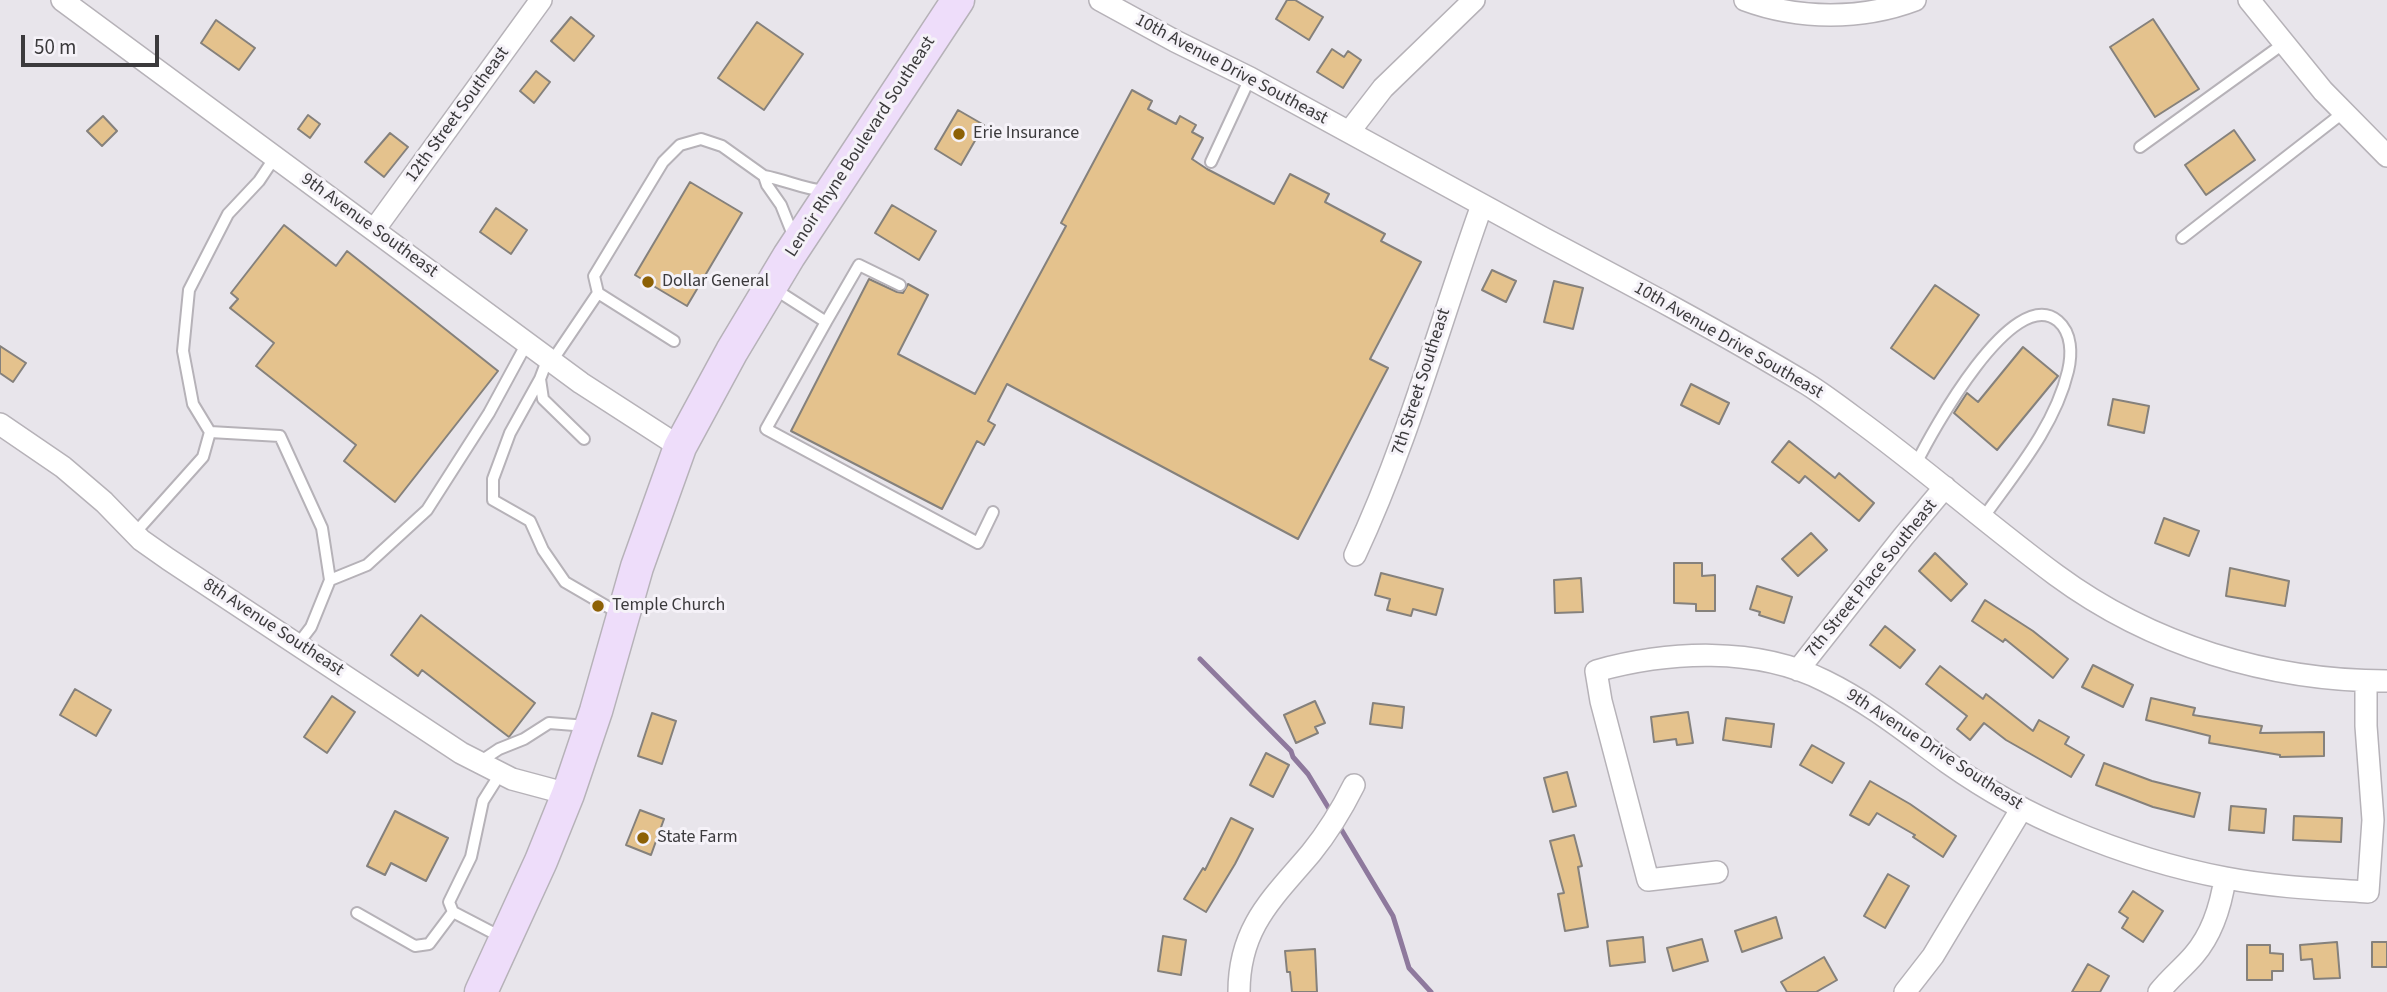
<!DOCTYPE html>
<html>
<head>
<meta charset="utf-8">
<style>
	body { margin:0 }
	#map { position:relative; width:2387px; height:992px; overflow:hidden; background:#e8e5eb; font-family:"Source Sans 3",sans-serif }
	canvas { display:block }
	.scale { position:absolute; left:21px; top:35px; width:138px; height:32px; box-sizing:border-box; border:4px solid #3b3a3c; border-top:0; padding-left:9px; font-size:21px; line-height:24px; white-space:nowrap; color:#3b3a3c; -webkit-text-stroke:5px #f5f2f8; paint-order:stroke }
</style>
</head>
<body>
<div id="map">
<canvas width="2387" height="992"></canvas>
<div class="scale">50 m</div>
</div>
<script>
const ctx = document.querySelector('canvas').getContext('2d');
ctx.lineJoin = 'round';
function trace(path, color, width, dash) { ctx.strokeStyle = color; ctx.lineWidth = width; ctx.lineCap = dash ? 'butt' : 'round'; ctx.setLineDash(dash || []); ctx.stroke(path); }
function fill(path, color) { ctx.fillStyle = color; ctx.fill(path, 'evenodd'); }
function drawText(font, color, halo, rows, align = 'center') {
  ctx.font = font + ' "Source Sans 3",sans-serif'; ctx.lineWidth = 6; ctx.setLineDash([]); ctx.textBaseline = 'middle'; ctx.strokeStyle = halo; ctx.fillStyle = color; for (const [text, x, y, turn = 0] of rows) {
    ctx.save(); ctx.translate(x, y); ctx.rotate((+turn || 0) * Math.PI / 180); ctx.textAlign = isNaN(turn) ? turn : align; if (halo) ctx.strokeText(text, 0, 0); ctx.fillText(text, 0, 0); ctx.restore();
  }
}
const stream = new Path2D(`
	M1200 659 1291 751 1293 757 1308 774 1331 812
	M1338 824 1393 916 1409 968 1431 992`);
const building = new Path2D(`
	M1287 0H1295L1323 17 1309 40 1276 19Z
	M571 17 594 36 574 61 551 41Z
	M2153 19 2199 89 2155 117 2110 47Z
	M216 20 255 48 239 70 201 43Z
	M757 22 803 54 764 110 718 78Z
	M1332 49 1344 57 1348 51 1361 60 1343 88 1317 72Z
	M536 71 550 82 534 103 520 91Z
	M1132 90 1152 101 1148 109 1176 124 1180 116 1196 125 1192 132 1203 138 1192 159 1207 169 1274 204 1290 174 1329 194 1325 202 1385 234 1381 241 1421 262 1370 359 1388 368 1298 539 1007 384 988 421 995 425 984 445 977 441 942 509 791 431 869 279 897 292 903 293 908 284 928 295 898 354 975 394 1066 226 1061 223Z
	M958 110 984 125 961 165 935 149Z
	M308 115 320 124 310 138 298 129Z
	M103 116 117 131 102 146 87 131Z
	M2234 130 2255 160 2206 195 2185 165Z
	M390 133 408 147 384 177 365 162Z
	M690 182 742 213 687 306 635 275Z
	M892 205 936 231 919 260 875 233Z
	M496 208 527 230 511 254 480 232Z
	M284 225 336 266 347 251 498 371 395 502 344 461 356 445 256 366 274 343 230 308 238 299 231 293Z
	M1492 270 1516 281 1506 302 1482 290Z
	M1554 281 1583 288 1573 329 1544 322Z
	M1935 285 1979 315 1934 379 1891 348Z
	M0 346 26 363 13 382 0 373Z
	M2023 347 2058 376 1997 450 1954 413 1967 393 1978 402Z
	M1691 384 1729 403 1719 424 1681 405Z
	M2113 399 2149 406 2144 433 2108 425Z
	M1789 441 1835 478 1839 473 1874 503 1859 521 1805 476 1799 483 1772 462Z
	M2164 518 2199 531 2189 556 2155 543Z
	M1811 533 1827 550 1798 576 1782 559Z
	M1935 553 1967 584 1951 601 1919 571Z
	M1674 563H1702V576L1715 575V611H1696V604L1674 603Z
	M2230 568 2289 581 2285 606 2226 596Z
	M1381 573 1443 589 1436 615 1413 609 1411 616 1387 610 1390 599 1375 595Z
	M1581 578 1583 612 1555 613 1554 580Z
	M1757 586 1792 597 1784 623 1759 615 1760 612 1750 609Z
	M1985 600 2033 631 2068 659 2053 678 2005 639 2003 642 1972 621Z
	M421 615 535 703 509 737 422 670 418 676 391 655Z
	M1885 626 1915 650 1900 668 1870 645Z
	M2093 665 2133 685 2123 707 2082 687Z
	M1940 666 1983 699 1986 694 2033 731 2039 720 2069 737 2065 744 2084 755 2071 777 2006 740 1984 723 1970 740 1957 729 1967 716 1926 684Z
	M75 689 111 710 96 736 60 715Z
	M332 696 355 712 327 753 304 737Z
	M2151 698 2195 708 2193 715 2262 726 2260 733 2324 732V756L2280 757V755L2209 743 2210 736 2146 720Z
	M1315 701 1325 723 1315 727 1318 733 1296 743 1284 715Z
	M1373 703 1404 707 1402 728 1370 724Z
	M1688 712 1693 743 1677 745 1676 739 1654 742 1651 717Z
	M652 713 676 721 662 764 638 756Z
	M1726 718 1774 724 1771 747 1723 740Z
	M1812 745 1844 763 1832 783 1800 765Z
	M1266 753 1289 765 1273 797 1250 785Z
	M2104 763 2152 781 2200 793 2194 817 2153 807 2096 785Z
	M1567 772 1576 806 1553 812 1544 778Z
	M1870 781 1910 804 1956 836 1943 857 1913 837 1915 835 1877 813 1869 825 1850 815Z
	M2231 806 2266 809 2264 833 2229 830Z
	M640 810 664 819 651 855 626 845Z
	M395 811 448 838 426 881 391 863 385 875 367 866Z
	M2294 816 2342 818 2341 842 2293 840Z
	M1231 818 1253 829 1235 864 1206 912 1184 899 1203 868 1205 870Z
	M1574 835 1582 866 1578 867 1588 927 1565 931 1558 894 1564 893 1550 841Z
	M1888 874 1909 886 1885 928 1864 916Z
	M2133 891 2163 911 2143 942 2122 928 2128 918 2119 912Z
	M1776 917 1782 938 1742 952 1735 931Z
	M1163 936 1186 940 1181 975 1158 971Z
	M1643 937 1645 962 1610 966 1607 941Z
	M1702 939 1708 961 1673 971 1667 948Z
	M2337 942 2340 978 2314 979 2312 959 2301 960 2300 945Z
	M2372 942H2387V967H2372Z
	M2247 945H2270V953L2283 954V971H2272V980H2247Z
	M1315 949 1317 992H1292L1290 972H1287L1285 951Z
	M1824 957 1837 980 1816 992H1787L1781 982Z
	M2088 964 2109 976 2100 992H2072Z`);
const service = new Path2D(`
	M2140 147 2283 44
	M1211 162 1250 78
	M2182 238 2344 112
	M795 240 781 205 767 185 764 176C786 180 803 189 825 191
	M773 288 826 322 766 429 978 543 993 512
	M598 293 594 276 663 162 680 145 701 139 722 146 764 176
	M826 322 859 265 900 285
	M548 358 540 379 543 399 584 439
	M552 361 598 293 674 341
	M540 379 510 433 493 479V500L530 521 543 550 565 582 620 614
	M210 432 280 436 322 528 330 580 311 627 298 644
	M1916 464C1931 433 2013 283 2058 321 2072 333 2072 354 2068 371 2055 426 2015 473 1983 518
	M135 533 203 457 210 432 193 404 183 351 189 290 228 214 259 181 275 157
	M330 580 367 565 427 510 489 413 527 343
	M478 763 499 749 524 739 549 723 587 726
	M500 774 483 801 471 857 449 902 453 912 503 938
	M357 913 415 946 429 944 453 912`);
const minor = new Path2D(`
	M62 0 581 383 680 447
	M1100 0 1175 41 1250 78C1348 131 1445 185 1543 238 1632 285 1721 332 1807 384 1823 394 1839 406 1855 418 1924 468 1987 524 2056 575 2151 645 2269 681 2387 681
	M1745 0C1799 20 1862 20 1915 0
	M2249 0 2323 91 2387 156
	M1349 132 1383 88 1474 0
	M374 230 541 0
	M0 424 63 467 104 502 141 540 168 559 461 753 512 779 568 794
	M1355 555C1408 442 1440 322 1482 205
	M1798 670 1903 537 1945 487
	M1717 872 1648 880 1601 701 1596 671C1668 651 1756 646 1825 681 1870 703 1908 734 1948 763 1985 789 2027 813 2069 830 2119 851 2172 868 2226 878 2273 887 2321 889 2368 892L2373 820 2366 726V681
	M1239 992C1239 927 1273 898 1311 853 1328 832 1342 809 1354 785
	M1905 992 1933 956 2022 808
	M2159 992C2170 978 2183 968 2194 955 2212 934 2221 905 2225 878`);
const secondary = new Path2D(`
	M481 992 541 861 568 794 596 711 637 567 680 447 732 351 789 256 958 0`);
const markers = [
	[959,134,7,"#8d6106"],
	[648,282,7,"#8d6106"],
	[598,606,7,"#8d6106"],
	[643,838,7,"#8d6106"]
];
const streetNames = [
	["10th Avenue Drive Southeast",1231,70,28],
	["12th Street Southeast",458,115,-54],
	["Lenoir Rhyne Boulevard Southeast",861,147,-57],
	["9th Avenue Southeast",369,226,36],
	["10th Avenue Drive Southeast",1728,341,30],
	["7th Street Southeast",1422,382,-72],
	["7th Street Place Southeast",1872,579,-51],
	["8th Avenue Southeast",273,628,33],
	["9th Avenue Drive Southeast",1934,750,33]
];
const poiNames = [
	["Erie Insurance",973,134],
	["Dollar General",662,282],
	["Temple Church",612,606],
	["State Farm",657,838]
];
trace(stream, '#8e799d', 5);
fill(building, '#e4c28d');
trace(building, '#85817c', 2);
trace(service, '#b6b2b8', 14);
trace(minor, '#b6b2b8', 24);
trace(secondary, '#b6b2b8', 35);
trace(service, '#fff', 10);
trace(minor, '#fff', 21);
trace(secondary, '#eeddfa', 32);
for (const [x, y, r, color] of markers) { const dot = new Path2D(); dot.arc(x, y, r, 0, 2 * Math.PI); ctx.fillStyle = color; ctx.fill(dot); trace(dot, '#f5f2f8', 2.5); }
drawText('18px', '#3b3a3c', '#f5f2f8', streetNames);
drawText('18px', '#3b3a3c', '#f5f2f8', poiNames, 'left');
</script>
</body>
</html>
